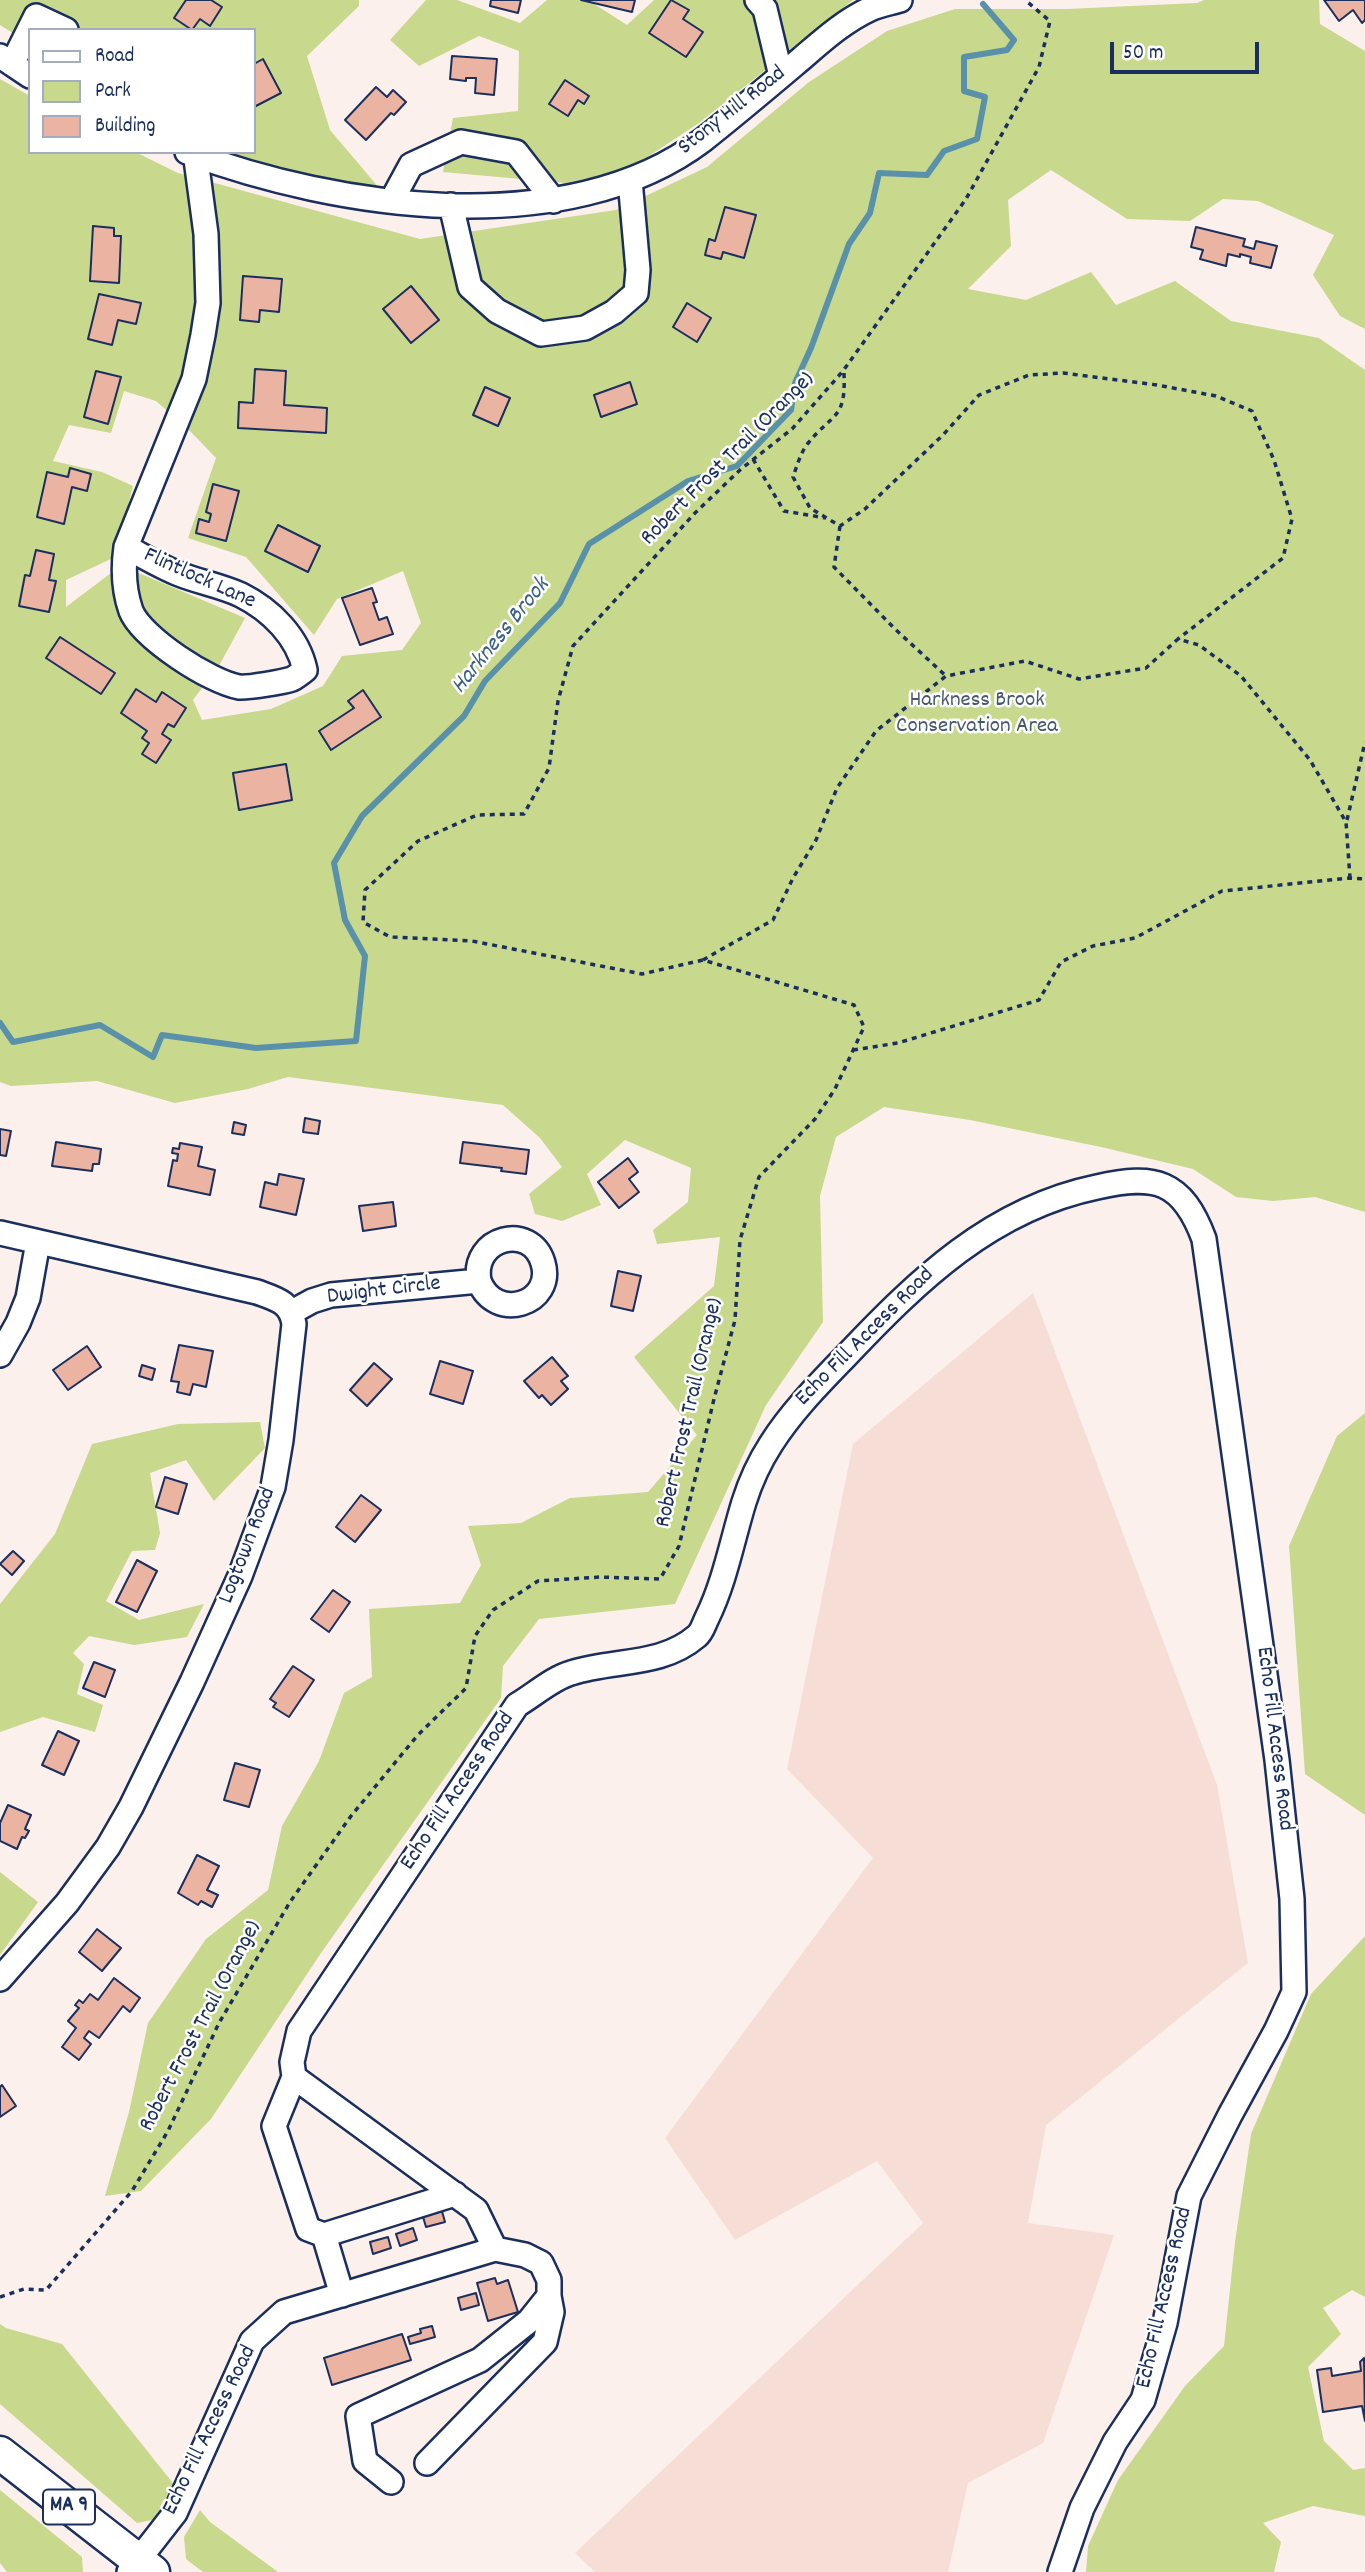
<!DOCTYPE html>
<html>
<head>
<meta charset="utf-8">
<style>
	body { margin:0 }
	#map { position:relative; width:1365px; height:2572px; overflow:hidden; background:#fbf0ec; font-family:Dekko,sans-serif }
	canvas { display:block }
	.legend { position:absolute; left:28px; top:28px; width:228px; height:126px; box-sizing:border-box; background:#fff; border:2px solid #a4acbf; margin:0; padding:9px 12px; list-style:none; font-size:21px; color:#1b2f5e }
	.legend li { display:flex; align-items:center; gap:14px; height:35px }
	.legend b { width:35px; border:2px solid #a4acbf }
	.scale { position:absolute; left:1110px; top:42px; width:149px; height:32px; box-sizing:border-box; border:4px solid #1b2f5e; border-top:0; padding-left:9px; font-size:21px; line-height:24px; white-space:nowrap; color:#1b2f5e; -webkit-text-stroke:5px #fff; paint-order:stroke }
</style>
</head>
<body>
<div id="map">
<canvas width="1365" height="2572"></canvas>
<ul class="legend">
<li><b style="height:9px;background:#fff"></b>Road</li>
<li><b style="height:19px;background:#c8d88c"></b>Park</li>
<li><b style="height:19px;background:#ebb3a2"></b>Building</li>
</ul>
<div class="scale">50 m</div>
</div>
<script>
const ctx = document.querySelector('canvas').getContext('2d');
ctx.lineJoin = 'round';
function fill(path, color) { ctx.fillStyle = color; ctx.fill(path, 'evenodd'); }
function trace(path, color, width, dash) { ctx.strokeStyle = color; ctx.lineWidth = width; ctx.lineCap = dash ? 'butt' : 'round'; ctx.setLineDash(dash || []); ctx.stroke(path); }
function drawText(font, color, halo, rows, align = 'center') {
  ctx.font = font + ' Dekko,sans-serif'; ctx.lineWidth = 5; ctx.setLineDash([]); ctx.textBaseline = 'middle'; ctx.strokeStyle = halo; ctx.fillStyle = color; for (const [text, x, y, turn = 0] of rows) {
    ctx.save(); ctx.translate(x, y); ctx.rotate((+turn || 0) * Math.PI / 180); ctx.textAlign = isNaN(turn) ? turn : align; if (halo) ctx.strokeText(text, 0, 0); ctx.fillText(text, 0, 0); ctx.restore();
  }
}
const built = new Path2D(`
	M1033 1293 1217 1785 1248 1963 1046 2125 1028 2223 1114 2235 1043 2443 968 2483 948 2572H595L575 2553 923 2223 877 2161 735 2240 665 2138 873 1858 787 1769 853 1444Z`);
const green = new Path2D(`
	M0 0H359V6L307 56 330 130 380 189 257 169 223 152H254V30H30V44L0 25Z
	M426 0H457L520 23 547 0H588L627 25 654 0H853L699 123 626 171 565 183 443 172 453 118 518 111 519 51 479 36 419 66 390 40Z
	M1204 0H1319L1320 24 1365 51V329L1340 316 1313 275 1334 235 1258 201 1223 199 1190 221 1127 219 1051 170 1008 200 1011 246 968 289 1026 300 1091 272 1116 305 1175 281 1231 321 1319 338 1365 370V1212L1315 1197 1273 1201 1236 1197 1193 1169 1101 1147 970 1120 884 1107 836 1137 820 1196 823 1322 766 1405 675 1604 539 1619 503 1666 501 1698 321 1953 211 2119 141 2191 105 2196 129 2112 148 2023 206 1939 268 1890 282 1826 319 1761 344 1693 372 1677 369 1609 460 1603 481 1565 468 1526 521 1523 570 1498 648 1492 697 1435 634 1357 714 1286 720 1237 657 1244 653 1230 688 1202 691 1168 625 1140 587 1174 601 1205 562 1221 535 1214 529 1194 562 1167 540 1138 503 1105 288 1077 248 1089 175 1103 97 1081 11 1086 0 1082V79L30 96V152H135L178 173 420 239 616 210 707 167 809 82 887 31 955 9H1067L1197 3ZM124 391 156 401 192 433 216 458 188 538 246 557 314 635 337 599 403 571 421 623 402 650 342 656 323 686 271 709 202 720 193 700 220 664 245 618 134 571 115 570 66 607V580L115 557 133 486 102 472 53 461 69 425 111 433Z
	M1365 1413V1815L1305 1774 1289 1546 1337 1436Z
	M260 1422 265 1448 214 1501 186 1460 150 1473 160 1533 155 1550 132 1551 106 1601 139 1620 204 1604 187 1637 134 1645 89 1636 73 1653 84 1664 77 1694 103 1705 95 1732 43 1717 0 1732V1604L55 1534 92 1444 178 1424Z
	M0 1872 38 1902 0 1955Z
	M1365 1936V2297L1352 2290 1323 2308 1341 2334 1308 2367 1324 2441 1353 2470 1365 2468V2516L1313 2506 1263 2523 1281 2542 1274 2572H1086L1088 2546 1118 2480 1185 2386 1224 2346 1235 2242 1251 2134 1311 1994Z
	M0 2324 6 2328 62 2344 176 2487 152 2520 137 2523 0 2404Z
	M0 2490 82 2557 83 2572H7L0 2563Z
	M200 2510 210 2522 278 2572H203L186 2559 184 2537Z`);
const stream = new Path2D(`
	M0 1023 13 1042 100 1025 153 1057 162 1035 256 1048 356 1041 365 956 345 920 334 863 362 816 464 716 485 681 560 603 589 544 688 481 737 466 791 410 795 383 811 348 849 244 870 213 879 173 927 175 944 151 977 139 985 97 964 91V57L1007 50 1014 40 983 4`);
const building = new Path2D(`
	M186 0H211L222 7 210 26 200 19 192 30 174 18Z
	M491 0H521L518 13 490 6Z
	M581 0H635L632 12Z
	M671 0 689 10 683 19 703 32 686 57 649 33Z
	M1324 0H1365V20L1362 23 1353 10 1339 21Z
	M452 56 497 59 494 95 475 93 476 78H466V81L450 79Z
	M263 59 281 93 254 107V64Z
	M565 80 589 96 584 104 578 100 568 116 549 104Z
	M376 87 387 97 393 90 406 102 394 115 391 113 366 140 345 120Z
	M725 207 756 215 744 258 723 252 721 259 705 255 709 239 715 241Z
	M93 226 114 228V236H121L119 283 90 281Z
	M1196 227 1245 239 1243 246 1254 249 1256 241 1277 246 1271 268 1250 263 1251 257 1240 254V257L1228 254 1226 266 1200 259 1203 250 1191 247Z
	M243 276 282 279 279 312 260 310 259 322 240 320Z
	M411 286 439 320 411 343 383 309Z
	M99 294 141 303 136 324 118 320 112 345 88 339Z
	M687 303 711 318 697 342 673 327Z
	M255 369 286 371 284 405 327 408 326 433 238 428 239 402 253 403Z
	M96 371 121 377 108 424 84 417Z
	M630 382 637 404 601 417 594 395Z
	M485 387 510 398 498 426 473 415Z
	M70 468 91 474 87 491 72 487 64 524 37 517 47 472 68 477Z
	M213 484 239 491 226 541 196 533 199 519 209 522 211 514 206 512Z
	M278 525 320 546 308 572 265 551Z
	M36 550 54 554 49 580 56 581 49 612 19 606 25 575 30 576Z
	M372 588 377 602 373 603 379 620 387 617 393 634 360 645 342 598Z
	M60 637 115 673 101 694 46 658Z
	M136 689 156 702 162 692 186 708 174 727 168 724 162 734 171 740 156 763 142 754 149 743 142 738 147 731 121 713Z
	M363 690 381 717 331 750 319 731 354 708 348 701Z
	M286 764 292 800 239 810 233 773Z
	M305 1118 320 1121 318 1134 303 1132Z
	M234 1122 246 1125 244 1135 232 1133Z
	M0 1129 11 1131 6 1156 0 1155Z
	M56 1142 101 1149 99 1164H93L92 1171 52 1166Z
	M463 1142 529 1150 526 1174 501 1171 502 1168 460 1163Z
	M180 1143 202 1147 198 1166 215 1170 210 1195 168 1186 173 1160 177 1161 178 1154 172 1153 173 1148 179 1149Z
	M628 1158 638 1172 629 1179 639 1192 619 1208 598 1182Z
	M279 1174 304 1179 296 1215 260 1207 265 1182 277 1185Z
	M393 1202 396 1226 363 1231 359 1206Z
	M618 1271 641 1276 633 1311 611 1306Z
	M179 1345 213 1351 206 1387 193 1384 190 1395 177 1392 179 1382 171 1381Z
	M87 1346 101 1367 68 1390 53 1370Z
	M552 1357 568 1376 561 1381 568 1389 551 1405 542 1395 539 1398 524 1381Z
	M440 1361 473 1371 463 1404 430 1394Z
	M374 1363 392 1379 367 1406 350 1390Z
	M142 1365 155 1369 152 1380 139 1376Z
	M165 1477 187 1484 178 1514 156 1507Z
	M361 1495 381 1510 355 1542 336 1527Z
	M13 1551 24 1561 12 1575 0 1564Z
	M137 1560 157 1571 137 1612 116 1602Z
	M333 1590 350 1602 329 1632 311 1619Z
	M94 1662 115 1670 105 1697 83 1688Z
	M293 1666 314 1680 289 1717 273 1707 276 1703 270 1699Z
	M58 1731 79 1741 64 1775 42 1765Z
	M235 1763 260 1770 249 1807 224 1800Z
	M8 1805 31 1815 25 1829 29 1831 25 1838 22 1837 17 1849 0 1841V1823Z
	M197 1855 219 1866 207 1890 218 1895 212 1907 201 1901 198 1905 178 1893Z
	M97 1929 121 1948 102 1971 79 1952Z
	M114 1978 140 1998 130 2012 123 2006 99 2038 89 2031 84 2038 91 2044 79 2060 62 2047 76 2028 68 2021 79 2008 75 2005 79 2000 83 2003 90 1994 98 2000Z
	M2 2085 16 2106 0 2117V2087Z
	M440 2204 445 2222 426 2227 421 2210Z
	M413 2228 417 2240 400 2246 396 2234Z
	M388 2237 391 2248 373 2254 370 2242Z
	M495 2278 497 2284 508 2280 518 2312 488 2321 477 2283Z
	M476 2293 479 2305 461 2310 458 2298Z
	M432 2326 435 2337 410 2344 408 2337 421 2333 420 2329Z
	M402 2334 411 2360 332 2385 324 2358Z
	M1364 2358 1365 2421 1362 2406 1323 2412 1317 2370 1331 2368 1332 2376 1361 2371 1360 2362Z`);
const path = new Path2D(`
	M844 373C846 419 834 412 809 442 801 451 797 466 793 477L810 508 840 526 865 509 943 435 979 395 1029 375 1063 373 1157 385 1216 396 1252 411 1274 460 1292 519 1283 558 1178 639
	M753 459 784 511 826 518
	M840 526 834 567 895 629 946 676
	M1347 820 1365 742
	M703 960 773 920 793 878 816 840 837 788 876 731 946 676 1025 661 1079 679 1146 668 1178 639 1199 645 1241 676 1310 760 1346 822 1350 878
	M853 1050 898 1043 1039 1000 1061 962 1093 946 1135 938 1222 891 1350 878 1365 879
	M0 2297 24 2289 46 2290 132 2191 168 2131 219 2023 290 1902 351 1816 417 1736 466 1688 475 1636 493 1610 538 1581 600 1577 660 1579 679 1546 714 1399 735 1320 740 1240 759 1177 815 1119 835 1089 864 1027 854 1005 703 960 642 974 472 941 390 937 363 922 365 890 418 841 477 815 524 814 549 768 558 701 573 646 695 513 741 469 792 429 843 371 966 199 1039 67 1050 21 1025 0`);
const minor = new Path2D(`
	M757 0 765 9 781 76
	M0 56 30 76
	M12 64 36 16 66 30
	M187 152C336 208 567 243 703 140 736 114 769 86 801 59 822 41 844 21 870 9 879 5 890 3 900 0
	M392 200 411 165 461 142 516 152 554 201
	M451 205 470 287 497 311 541 334 585 328 614 312 636 293 638 270 630 180
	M126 547C143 556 161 567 179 574 199 582 222 586 241 595 271 610 298 637 305 670 301 673 296 677 292 679 283 682 247 688 239 687 210 682 142 638 131 611 124 591 123 568 126 547L194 379 203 335 208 303 206 234 195 152
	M0 1233 257 1292C276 1299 291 1302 294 1324L281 1440 273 1487 240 1576 192 1682 131 1807 108 1847 67 1903 0 1979
	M292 1312 312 1301 331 1295 479 1281C471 1237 531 1222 543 1263 555 1304 495 1323 479 1281
	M0 1355 18 1323 28 1298 38 1242
	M294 2077 274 2126 308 2229 324 2235 455 2194
	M324 2235 342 2295
	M427 2463 545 2342 552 2312 549 2296
	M391 2482 365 2461 358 2416 480 2360 529 2321 549 2296V2280L541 2263 525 2255 495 2249
	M129 2572 175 2513 252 2341 284 2312 495 2249 476 2210 294 2077 292 2062 299 2031 517 1705C534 1695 553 1678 571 1673 614 1659 661 1667 697 1636 702 1632 704 1624 707 1618 725 1581 732 1541 744 1502 750 1483 760 1461 771 1444 792 1411 819 1384 846 1356 918 1280 991 1209 1097 1187 1155 1174 1182 1180 1204 1239L1277 1760 1292 1899 1294 1992 1276 2031 1230 2115 1189 2196 1165 2323 1143 2400 1115 2442 1082 2508 1060 2572`);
const highway = new Path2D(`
	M0 2453 153 2572`);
const shields = [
	[69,2507,52]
];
const shieldNames = [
	["MA 9",69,2507]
];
const streetNames = [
	["Stony Hill Road",733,112,-38],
	["Robert Frost Trail (Orange)",729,460,-45],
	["Flintlock Lane",199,580,24],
	["Dwight Circle",384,1292,-7],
	["Echo Fill Access Road",866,1338,-45],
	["Robert Frost Trail (Orange)",691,1413,-77],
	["Logtown Road",249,1546,-69],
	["Echo Fill Access Road",1273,1739,83],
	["Echo Fill Access Road",459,1792,-56],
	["Robert Frost Trail (Orange)",202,2027,-62],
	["Echo Fill Access Road",1166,2298,-77],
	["Echo Fill Access Road",211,2431,-64]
];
const parkNames = [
	["Harkness Brook",977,702],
	["Conservation Area",977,728]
];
const waterNames = [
	["Harkness Brook",502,637,-51]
];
fill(built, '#f6ded6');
fill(green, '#c8d88c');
trace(stream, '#5991aa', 6);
fill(building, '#ebb3a2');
trace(building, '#1b2f5e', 2);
trace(minor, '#1b2f5e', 28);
trace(highway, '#1b2f5e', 37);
trace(path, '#1b2f5e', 3.5, [5, 5]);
trace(minor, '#fff', 23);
trace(highway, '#fff', 32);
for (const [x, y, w] of shields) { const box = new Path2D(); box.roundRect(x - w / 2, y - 17.5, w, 35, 5); ctx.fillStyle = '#fff'; ctx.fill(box); trace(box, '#1b2f5e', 2); }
drawText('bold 21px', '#1b2f5e', null, shieldNames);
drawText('23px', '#1b2f5e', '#fff', streetNames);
drawText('23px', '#46596a', '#fff', parkNames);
drawText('italic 24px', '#3a6084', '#fff', waterNames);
</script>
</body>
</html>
